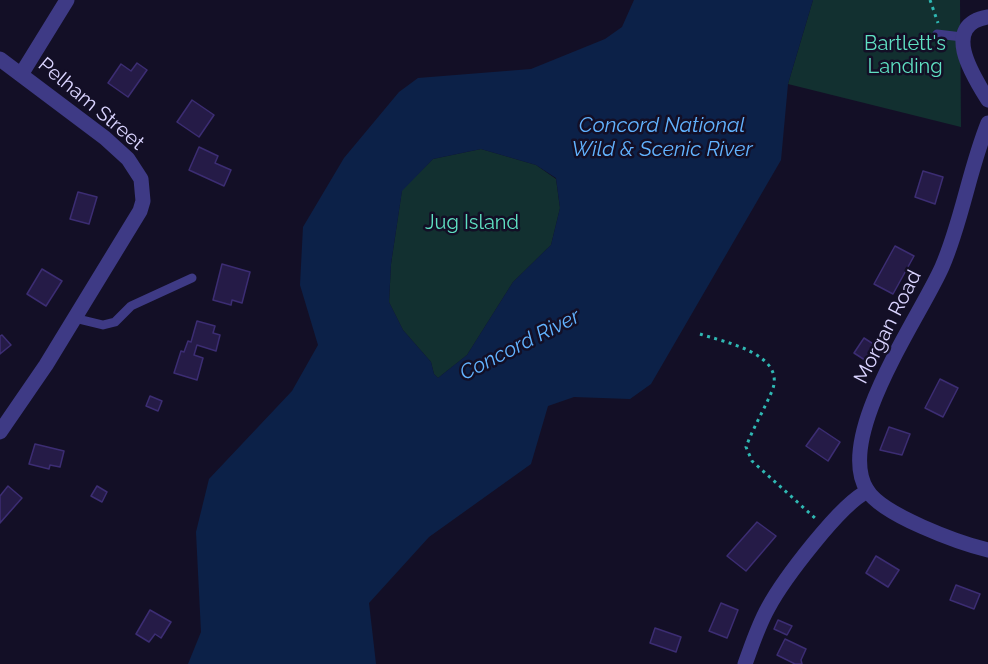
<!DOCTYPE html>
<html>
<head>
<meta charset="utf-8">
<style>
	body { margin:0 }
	canvas { display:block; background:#130f26 }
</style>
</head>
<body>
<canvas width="988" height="664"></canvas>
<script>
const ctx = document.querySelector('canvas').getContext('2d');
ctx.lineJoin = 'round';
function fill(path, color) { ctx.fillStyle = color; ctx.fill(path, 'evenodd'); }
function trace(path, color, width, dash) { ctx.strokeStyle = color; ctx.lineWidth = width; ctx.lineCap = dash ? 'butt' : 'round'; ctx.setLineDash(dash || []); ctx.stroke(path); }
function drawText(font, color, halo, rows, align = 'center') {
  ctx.font = font + ' Raleway,sans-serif'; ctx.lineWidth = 5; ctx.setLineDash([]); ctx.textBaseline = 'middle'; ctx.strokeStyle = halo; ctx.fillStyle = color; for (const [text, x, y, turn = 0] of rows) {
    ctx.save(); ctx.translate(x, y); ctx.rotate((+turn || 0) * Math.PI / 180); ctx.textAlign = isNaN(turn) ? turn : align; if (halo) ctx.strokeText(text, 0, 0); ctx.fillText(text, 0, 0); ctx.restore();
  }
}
const green = new Path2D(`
	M813 0H960L961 127 788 84Z
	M481 149 536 165 556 179 560 208 551 245 513 282 467 355 438 378 434 374 431 362 403 330 389 302 391 264 402 190 433 159Z`);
const water = new Path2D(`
	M634 0H813L788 84 781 160 651 384 630 399 574 397 548 406 531 464 429 537 369 603 376 664H188L201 632 196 532 209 479 292 391 318 345 300 285 303 227 344 158 399 92 418 78 531 69 605 39 622 27ZM481 149 536 165 556 178 560 208 551 245 513 282 467 355 438 378 434 374 431 362 403 330 389 302 391 264 402 191 433 159Z`);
const building = new Path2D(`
	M137 63 147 70 128 97 108 83 121 64 131 71Z
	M192 100 214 115 199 137 177 122Z
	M199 147 218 156 215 163 231 170 224 186 189 170Z
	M923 171 943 177 935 204 915 197Z
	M78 192 97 197 89 224 70 219Z
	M895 246 914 256 893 294 874 284Z
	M222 264 250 272 242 303 232 300 231 305 213 300Z
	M42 269 62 281 46 306 27 294Z
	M197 321 215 326 213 333 220 335 216 351 197 345 194 355 203 358 197 380 174 373 181 351 184 352 188 341 191 342Z
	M2 335 11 345 0 354V336Z
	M864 338 878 347 868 362 854 353Z
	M940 379 958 388 943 417 925 408Z
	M150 396 162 401 158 411 146 406Z
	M889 427 910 434 902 455 880 450Z
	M819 428 840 442 828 461 806 446Z
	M35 444 64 451 60 467 50 465 49 469 29 464Z
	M8 486 22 498 0 523V496Z
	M97 486 107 492 102 502 91 496Z
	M757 522 776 536 746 571 727 556Z
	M876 556 899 570 888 587 866 573Z
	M956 585 980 594 974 609 950 600Z
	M721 603 738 610 727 638 709 631Z
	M150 610 171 622 161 638 155 634 149 642 136 634Z
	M778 620 792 626 787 635 774 629Z
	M655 628 681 637 676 652 650 643Z
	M785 639 806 649 801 660 802 664H795L777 655Z`);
const path = new Path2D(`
	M930 0 938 23
	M700 334C724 342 787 354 772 391 764 410 753 428 746 447L752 461 815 518`);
const lane = new Path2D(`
	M937 34 962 37
	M74 318 103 325 115 322 131 306 192 278`);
const street = new Path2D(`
	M988 17C940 25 973 76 988 100
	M0 59 105 138 128 159 141 179 143 201 140 211 46 365 0 432
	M22 73 67 0
	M988 123C969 170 962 221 942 267 920 317 834 437 867 490 882 515 959 543 988 550
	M745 664C752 645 758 626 768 608 783 580 841 503 868 491`);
const parkNames = [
	["Bartlett's",905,44],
	["Landing",905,67],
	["Jug Island",472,223]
];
const streetNames = [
	["Pelham Street",91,104,40],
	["Morgan Road",888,327,-63]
];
const waterNames = [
	["Concord National",662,126],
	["Wild & Scenic River",662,150],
	["Concord River",520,345,-27]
];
fill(green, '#123030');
fill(water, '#0c2148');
fill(building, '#251b47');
trace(building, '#3c2d73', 1.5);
trace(path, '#2fb8b3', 3, [3, 4.5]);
trace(lane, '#3e3a85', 9);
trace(street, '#3e3a85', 15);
drawText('20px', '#5fe0c2', '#130f26', parkNames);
drawText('20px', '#dad4ff', '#130f26', streetNames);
drawText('italic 21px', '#62b3ff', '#130f26', waterNames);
</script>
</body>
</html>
